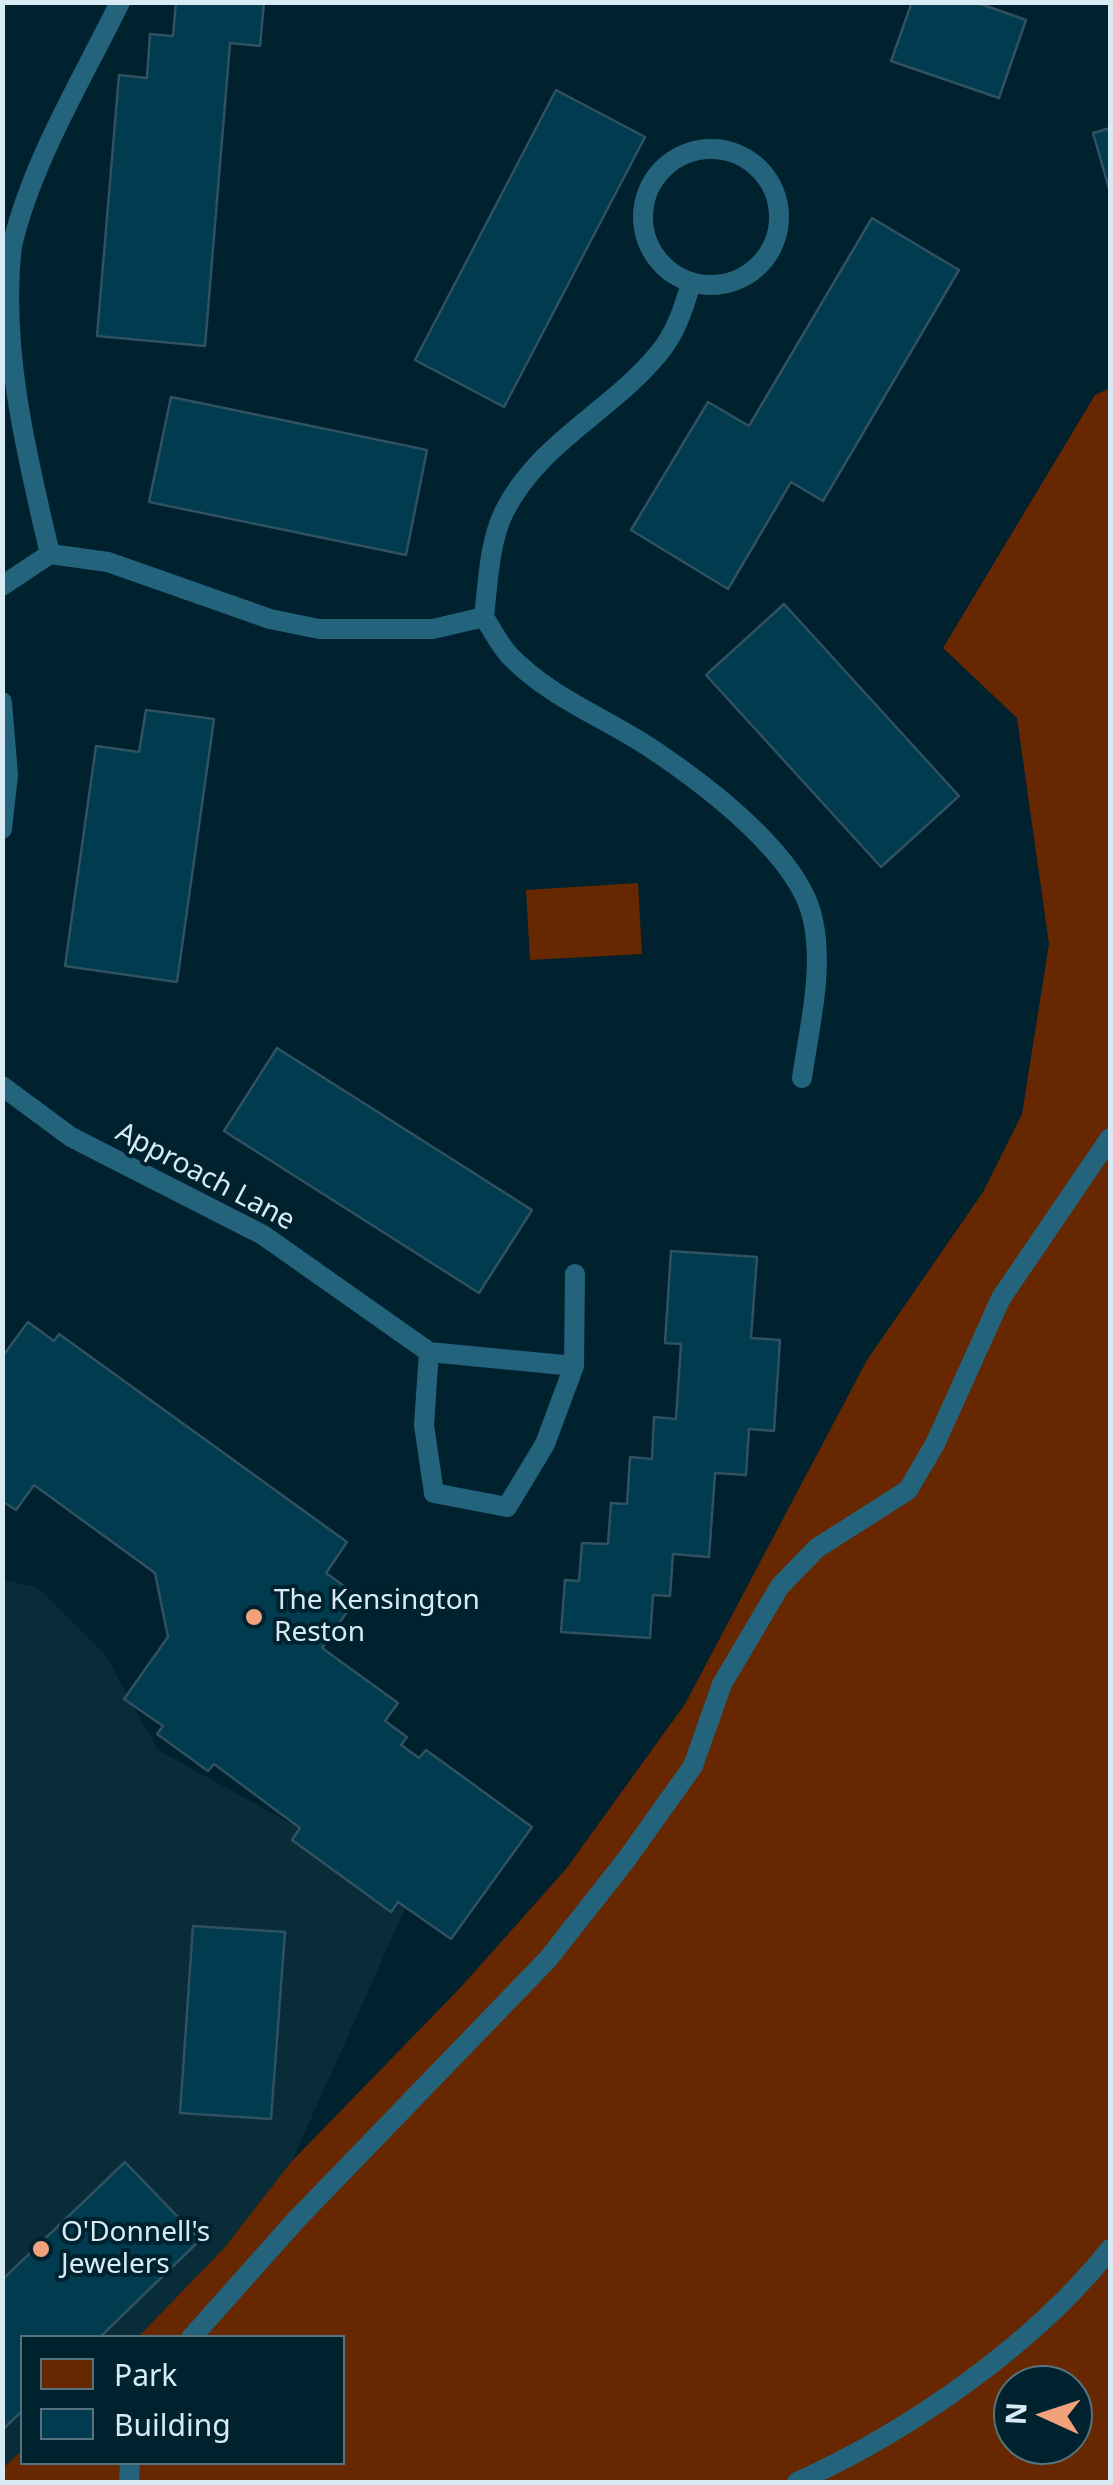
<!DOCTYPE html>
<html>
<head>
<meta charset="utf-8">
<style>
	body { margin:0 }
	#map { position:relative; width:1113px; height:2485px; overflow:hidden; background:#00212e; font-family:"Noto Sans",sans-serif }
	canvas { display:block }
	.frame { position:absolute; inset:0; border:5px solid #d8ebf4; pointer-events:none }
	.legend { position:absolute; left:20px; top:2335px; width:325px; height:130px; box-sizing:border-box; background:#00212e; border:2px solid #56727d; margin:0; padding:12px 18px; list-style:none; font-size:30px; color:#d8ebf4 }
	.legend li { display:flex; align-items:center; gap:20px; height:50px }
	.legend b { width:50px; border:2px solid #56727d }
	.north { position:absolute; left:993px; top:2365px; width:100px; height:100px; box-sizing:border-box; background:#00212e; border:2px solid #56727d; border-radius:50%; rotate:273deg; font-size:28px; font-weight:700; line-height:40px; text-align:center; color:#d8ebf4 }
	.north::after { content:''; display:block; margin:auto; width:35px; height:45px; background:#f1a27b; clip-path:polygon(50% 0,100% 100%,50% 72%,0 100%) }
</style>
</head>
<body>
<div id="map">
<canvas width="1113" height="2485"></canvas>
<div class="frame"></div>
<ul class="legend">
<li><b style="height:28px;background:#672700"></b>Park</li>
<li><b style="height:28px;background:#003b4f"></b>Building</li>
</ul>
<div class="north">N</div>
</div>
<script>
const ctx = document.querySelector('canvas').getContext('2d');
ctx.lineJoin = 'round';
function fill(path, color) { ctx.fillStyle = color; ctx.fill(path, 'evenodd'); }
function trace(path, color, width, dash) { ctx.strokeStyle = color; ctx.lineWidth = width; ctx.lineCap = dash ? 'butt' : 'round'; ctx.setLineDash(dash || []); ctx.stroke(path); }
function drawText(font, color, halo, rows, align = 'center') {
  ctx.font = font + ' "Noto Sans",sans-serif'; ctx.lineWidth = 8; ctx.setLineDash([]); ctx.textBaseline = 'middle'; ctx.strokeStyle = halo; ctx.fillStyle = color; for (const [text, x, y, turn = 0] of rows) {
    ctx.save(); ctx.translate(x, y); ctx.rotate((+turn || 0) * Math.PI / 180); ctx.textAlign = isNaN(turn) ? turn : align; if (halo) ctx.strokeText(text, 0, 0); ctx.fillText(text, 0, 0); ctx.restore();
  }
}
const built = new Path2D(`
	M3 1580 37 1587 105 1654 158 1750 413 1891 291 2163 225 2247 138 2337 22 2338V2450L3 2468Z`);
const green = new Path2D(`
	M1110 388V2482H3V2468L22 2450V2462H342V2338L138 2337 225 2247 291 2162 461 1987 566 1869 685 1704 867 1360 983 1192 1022 1114 1049 944 1017 718 943 648 1095 395ZM1013 2385H1073V2445H1013Z
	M638 883 642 954 530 960 526 890Z`);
const building = new Path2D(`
	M176 2H264L260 46 230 43 205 346 97 336 119 75 147 78 150 34 173 36Z
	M912 2H975L1026 20 999 98 891 61Z
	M556 90 645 137 504 407 415 360Z
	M1110 128V192L1093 133Z
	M872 218 959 270 823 501 791 482 728 589 631 530 708 402 749 426Z
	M171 397 427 450 406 555 149 502Z
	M784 604 959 796 881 867 706 675Z
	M146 710 214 719 177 982 65 966 96 746 139 752Z
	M277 1048 532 1210 479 1293 224 1131Z
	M671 1251 757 1257 751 1338 780 1340 774 1431 749 1429 746 1475 715 1473 709 1557 673 1554 670 1596 653 1595 650 1638 561 1632 565 1580 579 1581 582 1543 608 1544 611 1503 627 1504 630 1457 652 1459 654 1417 676 1419 681 1344 665 1343Z
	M28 1322 54 1341 59 1334 347 1542 326 1573 358 1596 322 1648 398 1703 385 1721 407 1737 401 1745 419 1758 426 1750 532 1827 451 1939 398 1902 391 1912 292 1840 300 1828 214 1764 208 1771 157 1734 163 1726 124 1699 168 1637 155 1573 34 1485 16 1510 2 1501V1357Z
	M193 1926 285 1932 271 2119 180 2113Z
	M125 2162 200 2240 99 2338H22V2411L2 2430V2280Z`);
const service = new Path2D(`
	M643 217a68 68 0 1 1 136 0a68 68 0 1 1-136 0Z
	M50 554C27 456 0 348 12 246 32 161 82 80 120 2
	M2 586 50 554 108 562 270 619 319 629H433L484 617C492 630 500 645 509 655 551 699 607 718 655 751 707 786 801 857 813 920 824 971 809 1028 802 1078
	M484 617C488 583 489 543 504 512 539 442 612 411 659 353 676 333 684 307 691 283
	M2 702 8 775 2 829
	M2 1086 71 1137 263 1235 429 1352 574 1366
	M429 1352 424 1425 434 1493 507 1507 545 1444 574 1366 575 1274
	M191 2338 296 2220 548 1959 626 1860 693 1766 722 1684 780 1586 817 1548 908 1490 935 1444 1001 1298 1110 1138
	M129 2482 130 2462
	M797 2482C908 2432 1034 2345 1110 2249`);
const markers = [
	[254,1617,10,"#f1a27b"],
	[41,2249,10,"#f1a27b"]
];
const streetNames = [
	["Approach Lane",205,1177,28]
];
const poiNames = [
	["The Kensington",274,1601],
	["Reston",274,1633],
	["O'Donnell's",61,2233],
	["Jewelers",61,2265]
];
fill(built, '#092c39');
fill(green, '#672700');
fill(building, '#003b4f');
trace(building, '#2f5160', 2.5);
trace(service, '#24637c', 20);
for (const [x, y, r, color] of markers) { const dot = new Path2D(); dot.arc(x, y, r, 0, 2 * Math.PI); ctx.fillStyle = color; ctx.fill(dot); trace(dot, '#00212e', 4); }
drawText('28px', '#d8ebf4', '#00212e', streetNames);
drawText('28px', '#d8ebf4', '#00212e', poiNames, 'left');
</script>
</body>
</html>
